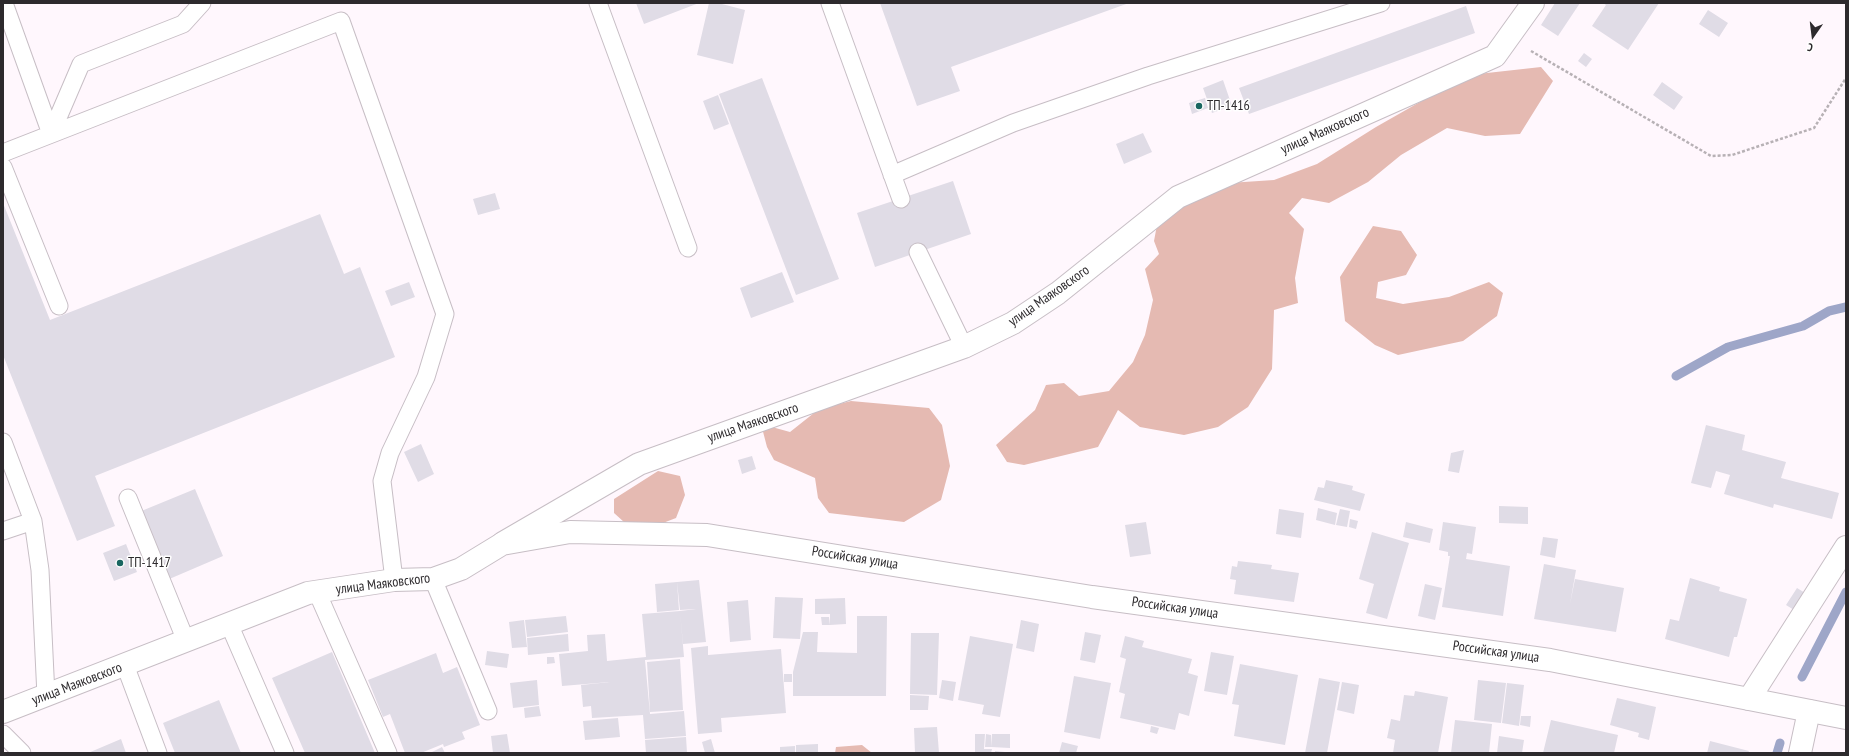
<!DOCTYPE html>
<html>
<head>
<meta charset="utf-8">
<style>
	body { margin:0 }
	#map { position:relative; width:1849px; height:756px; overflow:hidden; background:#fff7fd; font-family:"PT Sans Narrow",sans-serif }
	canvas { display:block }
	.frame { position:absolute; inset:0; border:4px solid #2d2a2d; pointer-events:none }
	.north { position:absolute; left:1793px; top:16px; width:40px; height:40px; -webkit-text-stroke:3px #fff; paint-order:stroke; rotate:194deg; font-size:11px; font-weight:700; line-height:16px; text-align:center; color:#2d2a2d }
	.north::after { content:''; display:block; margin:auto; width:14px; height:18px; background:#2d2a2d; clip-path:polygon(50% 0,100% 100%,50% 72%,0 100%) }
</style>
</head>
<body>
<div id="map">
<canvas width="1849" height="756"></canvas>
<div class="frame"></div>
<div class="north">С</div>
</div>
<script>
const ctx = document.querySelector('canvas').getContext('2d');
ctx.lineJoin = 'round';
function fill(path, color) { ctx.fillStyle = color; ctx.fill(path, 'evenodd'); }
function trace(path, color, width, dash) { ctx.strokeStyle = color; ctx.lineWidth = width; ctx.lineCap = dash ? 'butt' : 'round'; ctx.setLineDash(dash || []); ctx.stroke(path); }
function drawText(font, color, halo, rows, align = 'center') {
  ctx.font = font + ' "PT Sans Narrow",sans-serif'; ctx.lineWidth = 3; ctx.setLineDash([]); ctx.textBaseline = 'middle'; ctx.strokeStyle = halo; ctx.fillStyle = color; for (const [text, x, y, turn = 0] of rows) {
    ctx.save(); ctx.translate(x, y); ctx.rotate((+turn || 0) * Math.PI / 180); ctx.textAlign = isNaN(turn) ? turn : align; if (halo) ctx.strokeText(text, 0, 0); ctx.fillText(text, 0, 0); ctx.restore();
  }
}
const forest = new Path2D(`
	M1541 67 1553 81 1520 134 1485 136 1447 128 1401 155 1368 182 1329 203 1302 198 1289 213 1304 229 1295 278 1298 303 1274 310 1272 369 1248 407 1218 427 1184 435 1140 427 1118 410 1098 447 1024 465 1007 462 996 445 1035 410 1046 385 1064 383 1079 396 1109 391 1133 362 1145 335 1153 300 1145 269 1159 254 1154 241 1157 225 1173 206 1229 183 1274 180 1317 164 1376 127 1434 94 1478 74Z
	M1373 226 1401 231 1417 255 1406 275 1378 282 1376 298 1403 304 1449 297 1489 282 1503 293 1497 316 1463 341 1398 355 1375 345 1345 321 1340 277Z
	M851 401 929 408 942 425 950 466 941 500 904 522 829 513 818 498 815 478 774 460 767 447 761 424 790 432 819 409Z
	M658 471 680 476 685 495 676 518 655 526 624 522 614 513V499Z
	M862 745 872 753H835L836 747Z`);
const stream = new Path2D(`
	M1676 376 1728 347 1803 326 1829 311 1846 307
	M1802 677 1846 592
	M1777 753 1780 743`);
const building = new Path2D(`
	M636 3H699L644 24Z
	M709 3H718L745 10 733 64 697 55Z
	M880 3H1129L951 67 960 91 917 106Z
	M1555 3H1580L1558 36 1541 25Z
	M1603 3H1659L1628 50 1592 26 1606 5Z
	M1466 6 1475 33 1249 114 1239 88Z
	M1708 10 1728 23 1719 37 1699 24Z
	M1584 53 1592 59 1586 67 1578 61Z
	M762 78 839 279 796 295 719 94Z
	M1223 80 1232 106 1212 113 1203 88Z
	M1662 82 1683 97 1674 110 1653 95Z
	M718 95 729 124 714 130 703 101Z
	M1205 98 1208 108 1192 114 1189 103Z
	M1143 133 1152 152 1124 164 1116 144Z
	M953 181 971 234 875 267 857 213Z
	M495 193 500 209 478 215 473 199Z
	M3 203 50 320 320 214 344 274 360 267 395 357 95 476 115 526 77 541 3 355Z
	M782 272 794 302 751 318 740 288Z
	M409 282 415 297 391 306 385 291Z
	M1706 425 1745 435 1742 450 1786 462 1781 478 1839 493 1832 519 1774 504 1773 508 1724 494 1730 475 1716 471 1711 488 1691 483Z
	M421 444 434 474 418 482 404 452Z
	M1464 450 1459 473 1448 471 1451 453Z
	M752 456 756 469 742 474 738 460Z
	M1326 480 1353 486 1352 490 1365 494 1360 511 1314 500 1318 487 1324 488Z
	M195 489 223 556 167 580 139 512Z
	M1499 506 1528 507V524L1499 523Z
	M1318 508 1337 513 1335 525 1316 520Z
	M1279 509 1304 513 1301 538 1276 534Z
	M1340 509 1350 511 1347 527 1336 525Z
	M1350 519 1358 521 1356 529 1349 527Z
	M1146 522 1151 554 1130 557 1125 525Z
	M1406 522 1433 529 1430 543 1403 537Z
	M1443 522 1476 527 1472 554 1467 553 1466 559 1510 566 1503 616 1442 607 1450 556H1448V552L1439 550Z
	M1372 532 1409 543 1387 619 1366 613 1374 584 1359 579Z
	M1543 537 1558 539 1555 558 1540 555Z
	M126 544 137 572 114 581 103 553Z
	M1238 561 1272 565 1271 569 1299 573 1294 602 1234 594 1236 580 1230 579 1232 566 1237 567Z
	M1544 564 1576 570 1570 604 1575 579 1624 588 1616 632 1534 619Z
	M1690 578 1720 587 1719 591 1747 599 1737 637H1734L1729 657 1665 639 1670 619 1679 621Z
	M699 580 706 642 683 644 680 611 696 609 680 610 677 582Z
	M677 582 679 610 657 612 655 584Z
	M1425 584 1442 588 1435 620 1418 616Z
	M1797 588 1810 596 1799 613 1786 605Z
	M775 597 803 598 800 639 773 638Z
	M845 598 846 624 830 625V614H815V599Z
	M748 600 751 640 730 642 727 602Z
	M680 611 684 657 645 660 650 714 684 711 686 736 645 739 643 715 592 718 591 706 583 707 581 685 610 682 562 686 559 654 588 651 587 635 605 634 607 661 646 657 642 614Z
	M566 616 568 632 527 637 525 620Z
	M857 616H887L886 696H793V672L803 632H818L817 652 857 653Z
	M821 617H829L830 625H822Z
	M524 620 527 647 512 648 509 622Z
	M1021 620 1039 624 1034 652 1016 648Z
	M1085 632 1101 635 1095 663 1080 660Z
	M911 633H939L937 695 910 694Z
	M568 634 569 651 528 655 527 638Z
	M970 636 1013 644 1000 717 982 714 984 705 958 700Z
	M1125 636 1144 641 1142 647 1192 659 1188 673 1198 676 1189 716 1179 713 1175 730 1120 718 1125 694 1119 692 1126 659 1120 657Z
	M708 646V655L781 649 786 713 721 718 722 732 698 734 691 648Z
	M487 651 509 654 507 668 485 665Z
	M332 652 375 753H305L272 678Z
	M1211 652 1234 656 1227 695 1204 691Z
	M436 653 443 673 457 667 480 725 462 732 465 739 444 747 443 744 421 753H405L390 714 383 717 368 680Z
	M547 657H554L555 663 547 664Z
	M680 659 683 710 650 712 647 662Z
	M1240 664 1298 675 1285 745 1234 736 1239 705 1232 704Z
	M784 674H792V682H784Z
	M1074 676 1111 683 1100 739 1064 732Z
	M1319 678 1340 682 1327 753H1305Z
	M537 680 539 705 513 708 510 683Z
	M942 680 956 682 953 701 939 698Z
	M1478 680 1506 683 1501 723 1474 720Z
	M1342 682 1359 685 1354 714 1337 710Z
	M1507 683 1524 685 1519 726 1502 723Z
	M1415 691 1448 697 1438 753H1393L1395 740 1387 738 1391 719 1400 721 1404 695 1414 696Z
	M910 695 929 696 928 710H910Z
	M1617 698 1656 707 1649 740 1638 737 1639 733 1610 725Z
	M219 700 241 753H175L163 723Z
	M539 706 541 716 525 718 524 708Z
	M1521 716H1531L1530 727 1520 725Z
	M618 718 620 737 585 740 583 721Z
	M1455 720 1492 724 1489 753H1451Z
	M1551 720 1618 735 1614 753H1543Z
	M1151 726 1159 728 1157 734 1150 732Z
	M937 727 939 753H915L914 728Z
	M507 734 510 753H493L491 736Z
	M975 734H985L984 749H992L991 753H975Z
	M986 734 991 735V747H985Z
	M992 734H1010V748L991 747Z
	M1499 736 1524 740 1522 753H1497Z
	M686 737 687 753H646L645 740Z
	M121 739 126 753H88Z
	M711 739 715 753H705L702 742Z
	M1710 741 1749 751 1748 753H1707Z
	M1062 742 1078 746 1076 753H1059Z
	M818 744V753H796V745Z
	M795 746V753H780V747Z
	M442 747 445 753H430Z
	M995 751 1005 752V753H995Z`);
const path = new Path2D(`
	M1531 51 1711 156 1732 155 1814 128 1846 78`);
const lane = new Path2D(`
	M4 3 51 134
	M598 3 688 248
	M830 3 901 199
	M51 134 81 64 183 24 202 3
	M3 153 341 21 445 314 426 377 390 453 382 481 394 580
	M3 167 59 306
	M892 175 1013 123 1148 76 1381 3
	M918 252 964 347
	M3 442 33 521
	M128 498 186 641
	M3 531 33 521 40 570 46 696
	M433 579 488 711
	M317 592 388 753
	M229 624 285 753
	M125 665 158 753
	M3 734 22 753`);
const street = new Path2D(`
	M503 543 639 464 964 347 1013 323 1058 293 1178 197 1495 56 1533 3
	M1749 699 1846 547
	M1800 753 1809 711`);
const secondary = new Path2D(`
	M3 712 308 593 394 580 433 579 461 569 502 544 570 532 707 535 1092 597 1550 660 1846 718`);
const markers = [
	[1199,106,4,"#196660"],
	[120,563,4,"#196660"]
];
const poiNames = [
	["ТП-1416",1207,106],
	["ТП-1417",128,563]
];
const streetNames = [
	["улица Маяковского",1325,131,-24],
	["улица Маяковского",1049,296,-35],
	["улица Маяковского",753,423,-19],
	["Российская улица",855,558,9],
	["улица Маяковского",383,584,-7],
	["Российская улица",1175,608,8],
	["Российская улица",1496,652,8],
	["улица Маяковского",77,684,-21]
];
fill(forest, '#e5bab2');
trace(stream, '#9ea6c8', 9);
fill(building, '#e0dce6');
trace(lane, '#c7bec5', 19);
trace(street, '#c7bec5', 24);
trace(secondary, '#c7bec5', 24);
trace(path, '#b7b1b5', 2.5, [3, 2]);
trace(lane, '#fff', 17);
trace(street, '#fff', 22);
trace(secondary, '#fff', 22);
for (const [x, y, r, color] of markers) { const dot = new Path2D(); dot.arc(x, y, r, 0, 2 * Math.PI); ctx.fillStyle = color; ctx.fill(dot); trace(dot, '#fff', 1.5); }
drawText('14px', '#2d2a2d', '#fff', poiNames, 'left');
drawText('14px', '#2d2a2d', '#fff', streetNames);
</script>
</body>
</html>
